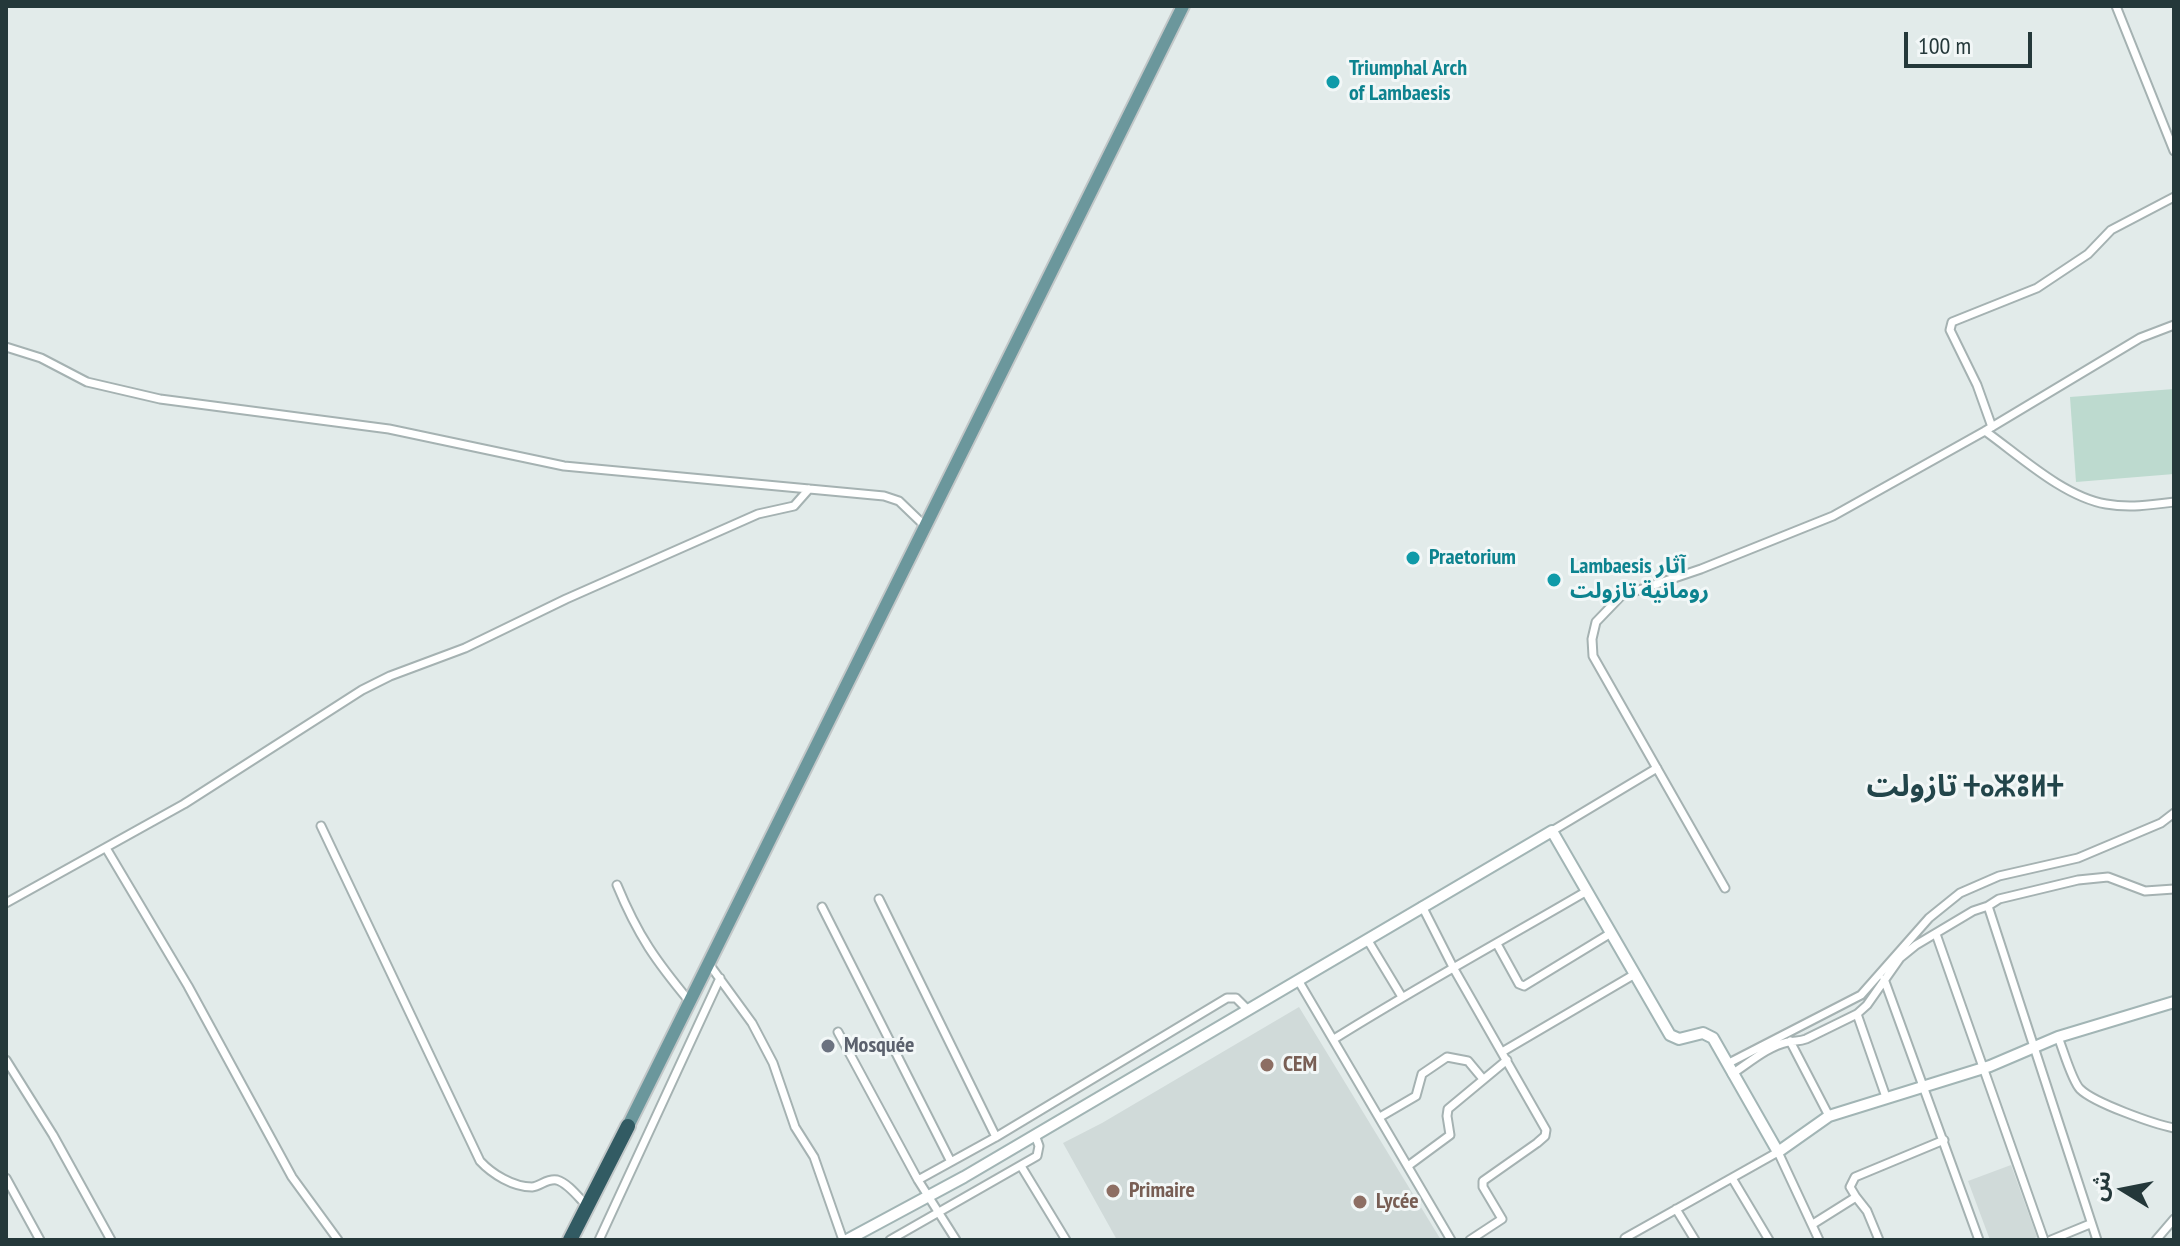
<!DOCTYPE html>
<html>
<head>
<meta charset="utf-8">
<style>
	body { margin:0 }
	#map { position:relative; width:2180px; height:1246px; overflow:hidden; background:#e2ebea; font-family:"PT Sans Narrow","Noto Sans Arabic",sans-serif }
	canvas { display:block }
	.frame { position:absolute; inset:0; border:8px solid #24383a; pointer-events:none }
	.north { position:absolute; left:2084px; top:1150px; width:80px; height:80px; -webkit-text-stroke:6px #f2f7f7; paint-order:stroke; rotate:280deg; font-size:22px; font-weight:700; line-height:32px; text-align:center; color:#24383a }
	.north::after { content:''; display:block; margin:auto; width:28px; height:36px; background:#24383a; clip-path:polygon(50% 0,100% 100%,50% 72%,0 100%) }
	.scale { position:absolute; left:1904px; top:32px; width:128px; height:36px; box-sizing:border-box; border:4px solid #24383a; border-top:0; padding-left:10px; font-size:24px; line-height:28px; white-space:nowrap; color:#24383a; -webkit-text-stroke:6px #f2f7f7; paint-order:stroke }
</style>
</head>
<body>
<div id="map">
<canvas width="2180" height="1246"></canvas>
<div class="frame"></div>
<div class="north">ش</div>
<div class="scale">100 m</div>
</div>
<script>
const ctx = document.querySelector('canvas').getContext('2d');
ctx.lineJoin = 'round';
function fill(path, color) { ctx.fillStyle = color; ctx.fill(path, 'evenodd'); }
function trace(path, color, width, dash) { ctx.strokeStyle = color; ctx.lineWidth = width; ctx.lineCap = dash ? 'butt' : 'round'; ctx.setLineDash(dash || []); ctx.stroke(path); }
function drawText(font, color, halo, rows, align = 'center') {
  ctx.font = font + ' "PT Sans Narrow","Noto Sans Arabic","Noto Sans Tifinagh",sans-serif'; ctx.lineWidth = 6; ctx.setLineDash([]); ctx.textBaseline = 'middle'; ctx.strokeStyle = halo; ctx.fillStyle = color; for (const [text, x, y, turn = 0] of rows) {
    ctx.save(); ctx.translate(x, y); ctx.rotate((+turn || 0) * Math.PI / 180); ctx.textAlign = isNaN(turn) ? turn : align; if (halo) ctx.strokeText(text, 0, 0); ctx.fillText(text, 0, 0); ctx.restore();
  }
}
const built = new Path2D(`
	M1299 1007 1441 1240H1117L1063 1143 1102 1123Z
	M2011 1165 2037 1237 2028 1240H1990L1968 1181Z`);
const green = new Path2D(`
	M2174 389V474L2076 482 2070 397Z`);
const street = new Path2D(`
	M2116 6 2174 151
	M6 347 41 358 87 382 160 399 389 429 564 466 884 496 899 501 925 526
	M1992 427 1977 385 1950 330 1952 322 2037 288 2088 254 2111 230 2174 197
	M1985 431C2020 456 2064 497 2106 504 2129 508 2151 505 2174 502
	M321 826 480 1161C492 1174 513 1187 532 1187 541 1186 547 1178 557 1180 568 1183 579 1198 587 1206
	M1552 831 1657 768
	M106 848 188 986 292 1177 338 1240
	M617 885C638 936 656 961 690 1002
	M1725 888 1593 656 1592 639 1596 622 1621 596 1701 569 1833 516 1985 431 2140 338 2174 325
	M879 899 996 1137
	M6 903 184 804 362 690 390 676 465 648 566 599 758 514 794 506 809 489
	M1422 906 1454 969 1546 1130 1545 1136 1537 1143 1483 1181V1187L1502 1219 1470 1240
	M822 907 950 1160
	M1936 934 2044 1240
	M1367 939 1402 997
	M1497 944 1519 984 1524 986 1611 933
	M709 964 752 1023 773 1063 795 1127 814 1157 843 1240
	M1884 979 1979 1240
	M1298 980 1451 1240
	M1857 1014 1886 1097
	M838 1032 918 1180 956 1240
	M2058 1037C2063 1049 2072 1081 2080 1089 2094 1103 2154 1124 2174 1128
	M1334 1039C1417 987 1503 940 1587 891
	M1790 1041 1829 1116
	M1502 1052 1635 974
	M6 1060 53 1135 111 1240
	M1727 1064 1861 995 1929 918 1960 893 1999 876 2078 858 2161 823 2174 813
	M1732 1074C1749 1063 1768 1046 1788 1042 1795 1040 1799 1042 1806 1039L1857 1014 1867 1005 1900 958 1916 945 1973 911 1988 906
	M1380 1117 1416 1096 1422 1074 1447 1057 1468 1061 1483 1079
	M1021 1166 1066 1240
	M1408 1166 1450 1135 1447 1116 1448 1109 1507 1060
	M6 1178 40 1240
	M1732 1178 1769 1240
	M918 1180 996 1137 1227 998H1236L1247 1009
	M1856 1197 1867 1211 1879 1240
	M1676 1209 1695 1240
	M1813 1224 1856 1197 1850 1187 1855 1177 1944 1140
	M1625 1238 1778 1152 1819 1240
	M599 1240 720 978
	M890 1240 1037 1156 1039 1146 1035 1135
	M2051 1240 2090 1224
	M2097 1240 1988 906 1999 899 2078 880 2108 877 2145 891 2174 889
	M2156 1240 2174 1219`);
const secondary = new Path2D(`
	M847 1240 964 1177 1552 831 1670 1035 1679 1039 1703 1033 1713 1038 1778 1152 1829 1116 1990 1066 2058 1037 2174 1002`);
const primary = new Path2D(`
	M628 1126 1183 6`);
const highway = new Path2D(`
	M570 1240 628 1126`);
const markers = [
	[1333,82,8,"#0f9aa8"],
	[1413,558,8,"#0f9aa8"],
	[1554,580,8,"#0f9aa8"],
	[828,1046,8,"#6b7280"],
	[1267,1065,8,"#8d6e63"],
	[1113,1191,8,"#8d6e63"],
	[1360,1202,8,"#8d6e63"]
];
const cultureNames = [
	["Triumphal Arch",1349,69],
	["of Lambaesis",1349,94],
	["Praetorium",1429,558],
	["Lambaesis آثار",1570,567],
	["رومانية تازولت",1570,592]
];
const worshipNames = [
	["Mosquée",844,1046]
];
const educationNames = [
	["CEM",1283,1065],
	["Primaire",1129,1191],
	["Lycée",1376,1202]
];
const districtNames = [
	["تازولت ⵜⴰⵣⵓⵍⵜ",1965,787]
];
fill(built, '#d0dad9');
fill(green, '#bddacf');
trace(street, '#a5b2b2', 11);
trace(secondary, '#a2b5b5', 14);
trace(primary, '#c2c7c8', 16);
trace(highway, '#c2c7c8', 18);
trace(street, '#fff', 7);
trace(secondary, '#fff', 10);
trace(primary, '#6b979c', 12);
trace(highway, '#325b63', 14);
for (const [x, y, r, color] of markers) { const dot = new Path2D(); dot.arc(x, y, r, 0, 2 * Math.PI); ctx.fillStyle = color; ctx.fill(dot); trace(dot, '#f2f7f7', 3); }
drawText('bold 22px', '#0d838f', '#f2f7f7', cultureNames, 'left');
drawText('bold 22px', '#5b616d', '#f2f7f7', worshipNames, 'left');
drawText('bold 22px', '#785e54', '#f2f7f7', educationNames, 'left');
drawText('bold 30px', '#22454a', '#f2f7f7', districtNames);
</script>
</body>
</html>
